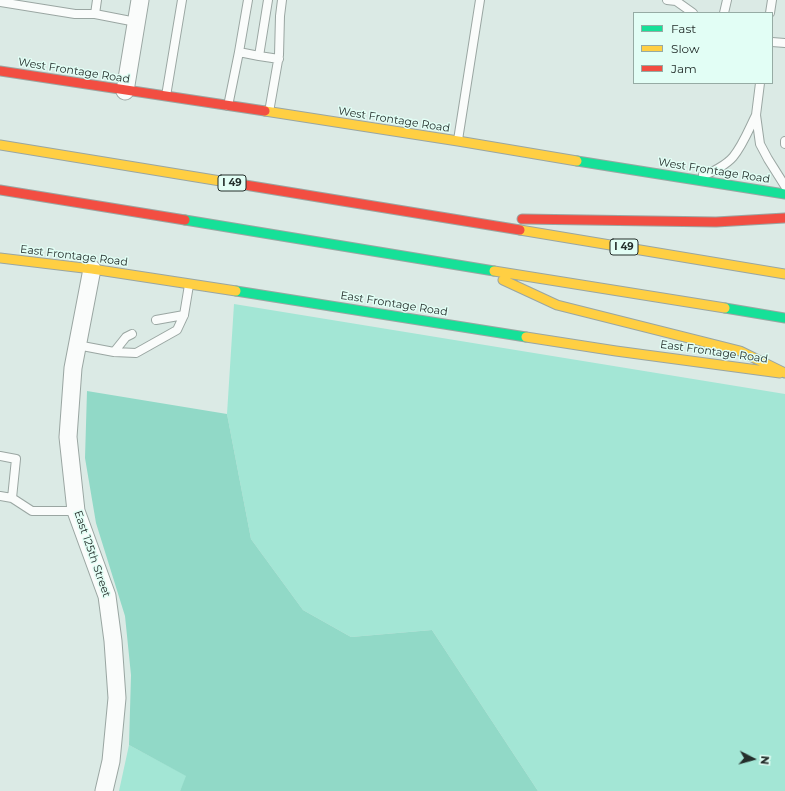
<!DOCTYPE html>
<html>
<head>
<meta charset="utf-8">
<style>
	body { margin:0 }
	#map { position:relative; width:785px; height:791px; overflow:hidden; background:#dbeae5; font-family:Montserrat,sans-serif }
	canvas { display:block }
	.legend { position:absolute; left:633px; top:12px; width:140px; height:72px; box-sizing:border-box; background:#e2fef5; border:1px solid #96aba4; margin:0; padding:5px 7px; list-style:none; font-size:12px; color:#242e2b }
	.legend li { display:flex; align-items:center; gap:8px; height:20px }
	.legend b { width:20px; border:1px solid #96aba4 }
	.north { position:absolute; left:733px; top:739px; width:40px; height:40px; -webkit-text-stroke:3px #e2fef5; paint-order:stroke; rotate:96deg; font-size:11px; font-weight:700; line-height:16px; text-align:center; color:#242e2b }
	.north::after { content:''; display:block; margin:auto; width:14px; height:18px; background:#242e2b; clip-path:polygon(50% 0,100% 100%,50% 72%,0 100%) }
</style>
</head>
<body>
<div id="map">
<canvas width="785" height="791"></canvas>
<ul class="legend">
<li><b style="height:5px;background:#16e098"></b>Fast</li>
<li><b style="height:5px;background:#ffcf43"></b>Slow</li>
<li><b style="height:5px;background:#f24e42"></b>Jam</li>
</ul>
<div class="north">N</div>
</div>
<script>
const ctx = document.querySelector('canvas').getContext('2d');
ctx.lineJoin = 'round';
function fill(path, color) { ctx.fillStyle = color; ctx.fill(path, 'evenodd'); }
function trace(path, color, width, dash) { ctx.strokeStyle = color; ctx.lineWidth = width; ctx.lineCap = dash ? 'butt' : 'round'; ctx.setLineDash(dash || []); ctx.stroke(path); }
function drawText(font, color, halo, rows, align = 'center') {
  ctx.font = font + ' Montserrat,sans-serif'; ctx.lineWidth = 3; ctx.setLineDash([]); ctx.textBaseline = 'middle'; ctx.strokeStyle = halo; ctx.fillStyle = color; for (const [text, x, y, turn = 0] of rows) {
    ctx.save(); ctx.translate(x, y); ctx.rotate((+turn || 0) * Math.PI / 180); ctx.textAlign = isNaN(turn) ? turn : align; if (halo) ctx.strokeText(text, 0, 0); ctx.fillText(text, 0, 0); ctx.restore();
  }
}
const green = new Path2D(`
	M234 304 785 394V791H538L432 630 351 637 303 610 251 539 227 414Z
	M129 745 187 776 180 791H119Z`);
const forest = new Path2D(`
	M87 391 227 414 251 539 303 610 351 637 432 630 538 791H180L186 776 129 745 131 675 125 616 96 523 85 458Z`);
const lane = new Path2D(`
	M667 0 676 1 693 13
	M0 2 75 14H95L136 22
	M724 13 727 0
	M770 13 772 0
	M95 14 97 0
	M772 42 785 43
	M239 52 248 0
	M259 56 279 59
	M760 83 756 115 760 144 768 159 785 186
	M166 96 182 0
	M228 106 239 52 259 56 268 0
	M269 112 279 55 280 16 282 0
	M458 140 480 0
	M785 144V141
	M703 175C712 173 727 164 733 157 743 145 749 129 756 115
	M156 320 184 315
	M77 345 114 352 136 353 177 330 184 315 189 285
	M114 352 126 337 132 334
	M0 456 16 459 12 498 32 511H76
	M0 496 12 498`);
const street = new Path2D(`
	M125 91 140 0
	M92 269 73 368 68 437 76 511 107 596 113 641 117 698 111 761 104 791`);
const fast = new Path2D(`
	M577 161 785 194
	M185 220 494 271
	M236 291 526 337
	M725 308 785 318`);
const slow = new Path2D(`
	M265 111 458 141 577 161
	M0 145 245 185
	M520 230 785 274
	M0 258 92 269 236 291
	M494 271 725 308
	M503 280 557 305 740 351 785 373
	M526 337 616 351 780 373`);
const jam = new Path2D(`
	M0 71 265 111
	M245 185 520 230
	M0 190 185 220
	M522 219 716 222 785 218`);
const shields = [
	[232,183,28],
	[624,247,28]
];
const shieldNames = [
	["I 49",232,183],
	["I 49",624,247]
];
const streetNames = [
	["West Frontage Road",74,71,9],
	["West Frontage Road",394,120,9],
	["West Frontage Road",714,171,9],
	["East Frontage Road",74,256,7],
	["East Frontage Road",394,304,9],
	["East Frontage Road",714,352,8],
	["East 125th Street",92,554,71]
];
fill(green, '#a3e6d5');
fill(forest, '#91d9c7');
trace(lane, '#9aa6a2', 10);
trace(street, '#9aa6a2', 19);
trace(fast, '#9aa6a2', 11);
trace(slow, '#9aa6a2', 11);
trace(jam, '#9aa6a2', 11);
trace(lane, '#fafcfb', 8);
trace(street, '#fafcfb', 17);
trace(fast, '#16e098', 9);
trace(slow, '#ffcf43', 9);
trace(jam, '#f24e42', 9);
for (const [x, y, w] of shields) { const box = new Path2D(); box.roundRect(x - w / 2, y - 8, w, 16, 3); ctx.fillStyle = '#e2fef5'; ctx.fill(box); trace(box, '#242e2b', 1); }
drawText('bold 10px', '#242e2b', null, shieldNames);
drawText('11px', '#242e2b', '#e2fef5', streetNames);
</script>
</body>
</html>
